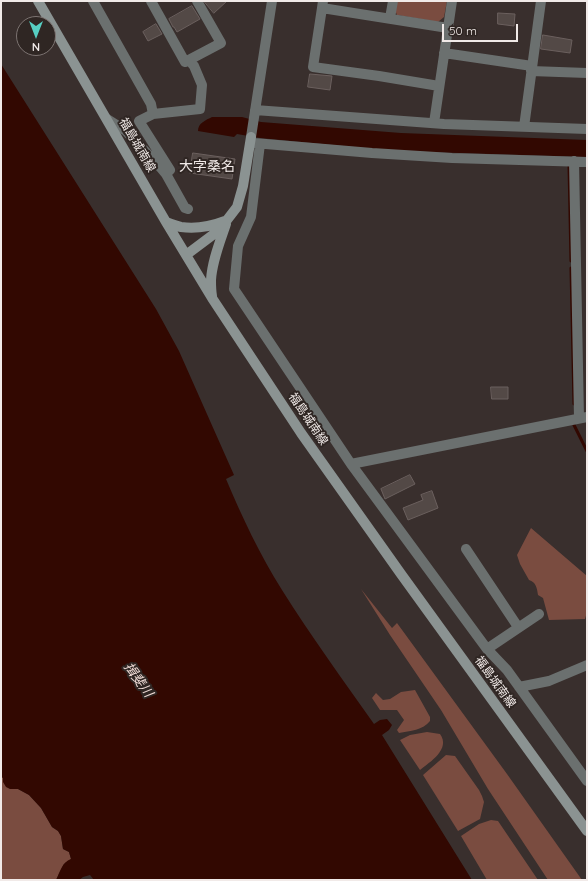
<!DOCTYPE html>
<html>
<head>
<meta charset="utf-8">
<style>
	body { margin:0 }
	#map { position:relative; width:588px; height:881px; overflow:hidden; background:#392f2d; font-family:Quicksand,sans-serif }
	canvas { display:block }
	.frame { position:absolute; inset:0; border:2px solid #f1eae8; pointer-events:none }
	.north { position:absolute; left:16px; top:16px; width:40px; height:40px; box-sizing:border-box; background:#2f2623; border:1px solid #7d7472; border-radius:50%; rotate:180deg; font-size:11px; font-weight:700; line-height:16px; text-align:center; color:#f1eae8 }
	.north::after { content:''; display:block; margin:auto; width:14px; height:18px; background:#57cec2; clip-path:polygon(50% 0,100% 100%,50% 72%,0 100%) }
	.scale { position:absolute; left:442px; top:24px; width:76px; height:18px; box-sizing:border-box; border:2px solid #f1eae8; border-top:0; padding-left:5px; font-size:12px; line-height:14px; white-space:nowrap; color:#f1eae8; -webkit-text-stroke:3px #2f2623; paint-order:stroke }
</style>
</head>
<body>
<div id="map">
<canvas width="588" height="881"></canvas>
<div class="frame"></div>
<div class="north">N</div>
<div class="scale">50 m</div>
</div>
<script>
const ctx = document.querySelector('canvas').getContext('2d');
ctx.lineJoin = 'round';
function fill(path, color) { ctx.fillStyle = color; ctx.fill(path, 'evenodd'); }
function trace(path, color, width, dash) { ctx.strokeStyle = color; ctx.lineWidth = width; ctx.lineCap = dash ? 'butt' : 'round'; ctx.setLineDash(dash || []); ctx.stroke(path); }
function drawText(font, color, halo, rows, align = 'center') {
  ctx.font = font + ' Quicksand,"Noto Sans JP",sans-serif'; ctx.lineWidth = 4; ctx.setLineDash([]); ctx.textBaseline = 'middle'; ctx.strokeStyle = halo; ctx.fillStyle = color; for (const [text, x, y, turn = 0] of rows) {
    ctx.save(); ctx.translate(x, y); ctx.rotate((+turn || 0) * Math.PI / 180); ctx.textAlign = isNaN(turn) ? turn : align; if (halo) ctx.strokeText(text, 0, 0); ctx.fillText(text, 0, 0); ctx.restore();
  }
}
const green = new Path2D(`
	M396 1H447L444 17 438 22 397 15 395 10Z
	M531 528 587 576V612L585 619 549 620 543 598 538 595C537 588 536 582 529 580L520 564 517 555Z
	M361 589 392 628 397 623 507 774 582 880H548L488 789 441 710 390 635Z
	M415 690 430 717V721C423 730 410 731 399 733L397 730 404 720 397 710H380L372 698 376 693 383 700 390 699 401 692Z
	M427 732 440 734C451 749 430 762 420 770L400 740 410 735Z
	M446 755 455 756 479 790 482 796 484 802 480 819 458 831 423 775Z
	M1 777H3L10 789H18L29 795 41 808 52 827 58 831 61 836 63 849 69 852 71 859 64 864 56 880H1Z
	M491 820 498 821 538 880H487L461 836 479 824Z`);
const water = new Path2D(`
	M1 64 156 309 179 351 234 475 226 479C242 517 260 555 282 590 311 636 343 680 374 724L380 720 387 719 392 725 389 730 382 735 472 880H94L90 875 83 877 79 880H56C60 872 62 862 71 859L69 852 63 849 61 836 58 831 52 827 41 808 29 795 18 789H10L6 787 3 782V778L1 777Z
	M212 117H242L261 122 401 133 587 140V157L396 151 260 138 237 134 234 137 198 131C198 123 206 120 212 117Z`);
const stream = new Path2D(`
	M569 165 571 261
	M571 268 574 404
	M574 425 587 451`);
const building = new Path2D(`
	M204 1H227L214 13Z
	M192 6 200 19 177 32 174 27H173L169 19Z
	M498 13 515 14 514 26 498 24Z
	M156 24 162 34 148 41 143 32Z
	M543 35 572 40 570 53 541 49Z
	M310 74 332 76 330 90 308 87Z
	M193 153 235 159 232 179 190 173Z
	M491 387H508V399H492Z
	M410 475 415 484 385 499 381 489Z
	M432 491 438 508 408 520 403 508 423 500 421 495Z`);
const street = new Path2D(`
	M93 1 151 104 153 114 139 121 170 170 166 174
	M151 1 185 62 221 43 197 1
	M323 1 322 8 448 28
	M322 8 313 67 379 76 439 86
	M390 18 393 1
	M444 53 532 66
	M531 71 587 73
	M255 110 444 124 587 129
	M153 114 200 109 202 85 194 66 189 60
	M107 119 126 131 161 168 166 174 185 208 188 209
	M434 123 452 1
	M524 127 541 1
	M251 137 272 1
	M254 143 372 153 452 158 587 162
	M260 144 251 217 238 246 234 289 351 464 487 649 507 670 587 781
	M574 161 579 418
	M351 464 587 417
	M466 549 518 627
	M487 649 539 614
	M519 687 549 681 587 665`);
const secondary = new Path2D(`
	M38 1 166 222 212 298 301 433 401 574 587 831
	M166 222C171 224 176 226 181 227 196 229 212 226 225 221
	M186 255 214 234 227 220 237 207 243 186 251 137
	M212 296C211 290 211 285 211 280 212 261 220 242 226 224`);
const streetNames = [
	["福島城南線",137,145,60],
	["福島城南線",308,419,56],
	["福島城南線",495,682,54]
];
const waterNames = [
	["揖斐川",138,680,54]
];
const quarterNames = [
	["大字桑名",207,167]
];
fill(green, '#7a4c40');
fill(water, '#320801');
trace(stream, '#320801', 3);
fill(building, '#534946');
trace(building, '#6b605e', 1);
trace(street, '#6b706f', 10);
trace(secondary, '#8b9392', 10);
drawText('12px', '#f1eae8', '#2f2623', streetNames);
drawText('italic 13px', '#f1ddd8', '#2f2623', waterNames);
drawText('14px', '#f1eae8', '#2f2623', quarterNames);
</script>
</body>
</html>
